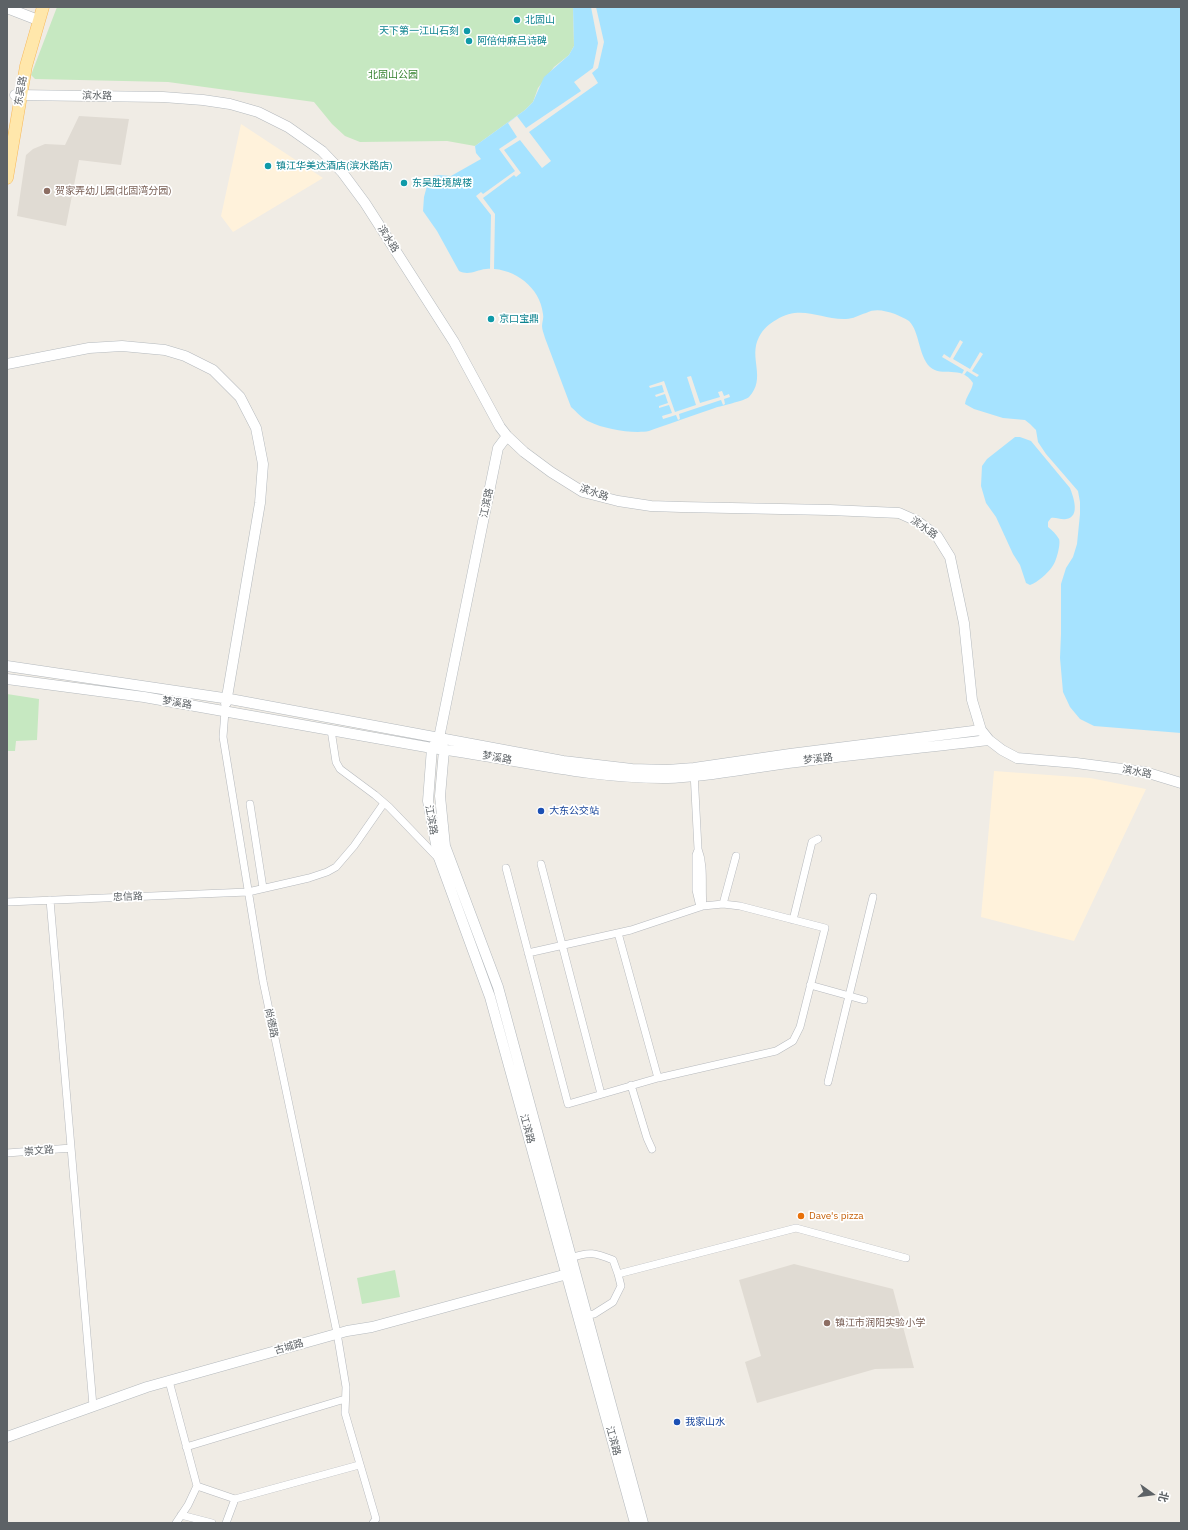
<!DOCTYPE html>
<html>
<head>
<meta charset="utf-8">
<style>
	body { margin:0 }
	#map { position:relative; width:1188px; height:1530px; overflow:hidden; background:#f0ece5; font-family:"IBM Plex Sans","Noto Sans SC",sans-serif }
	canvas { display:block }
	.frame { position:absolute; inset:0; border:8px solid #5d6266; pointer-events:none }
	.north { position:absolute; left:1132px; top:1474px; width:40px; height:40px; -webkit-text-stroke:3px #fff; paint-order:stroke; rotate:104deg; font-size:11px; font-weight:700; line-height:16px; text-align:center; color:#5d6266 }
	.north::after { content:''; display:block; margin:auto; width:14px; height:18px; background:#5d6266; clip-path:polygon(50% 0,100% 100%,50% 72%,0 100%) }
</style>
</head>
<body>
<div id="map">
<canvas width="1188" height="1530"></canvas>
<div class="frame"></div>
<div class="north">北</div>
</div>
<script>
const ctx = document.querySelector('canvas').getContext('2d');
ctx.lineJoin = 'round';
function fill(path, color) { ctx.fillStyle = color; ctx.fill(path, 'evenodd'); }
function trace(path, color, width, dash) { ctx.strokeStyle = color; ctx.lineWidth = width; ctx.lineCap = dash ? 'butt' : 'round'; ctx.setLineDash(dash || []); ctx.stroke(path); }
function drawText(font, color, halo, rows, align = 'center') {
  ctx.font = font + ' "IBM Plex Sans","Noto Sans SC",sans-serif'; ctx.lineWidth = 3.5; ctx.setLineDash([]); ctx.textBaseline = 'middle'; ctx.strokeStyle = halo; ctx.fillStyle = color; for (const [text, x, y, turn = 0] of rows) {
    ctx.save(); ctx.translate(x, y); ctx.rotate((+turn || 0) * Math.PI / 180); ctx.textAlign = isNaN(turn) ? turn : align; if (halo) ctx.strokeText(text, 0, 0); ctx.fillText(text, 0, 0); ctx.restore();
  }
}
const commercial = new Path2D(`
	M241 124 323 178 233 232 221 216Z
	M994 771 1090 778 1146 789 1074 941 981 917Z`);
const education = new Path2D(`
	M79 116 129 119 121 165 79 160 66 226 17 216 26 155 33 149 45 144 65 145Z
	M794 1264 893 1289 914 1368 875 1369 757 1403 745 1362 761 1356 739 1280Z`);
const green = new Path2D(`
	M57 7H573L574 46 569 55 554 67 538 88 533 102 525 110 475 146 447 141 360 142 345 136 332 124 314 102 168 82 35 79 31 75Z
	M7 694 39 699 37 740 16 741 15 751H7Z
	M395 1270 400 1297 362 1304 357 1278Z`);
const water = new Path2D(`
	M573 7H1181V733L1094 726 1080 719 1070 707 1063 692 1060 658 1061 634V584L1066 568 1073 557 1077 544 1080 514V502L1078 491 1046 454 1038 442 1036 430 1030 424 1025 420 1003 418 974 409 965 404C966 396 972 391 973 383 961 364 942 378 930 367 918 355 920 332 909 321 905 318 899 316 895 314 885 311 876 308 866 313 859 315 853 319 846 319 820 320 802 304 776 320 769 324 763 329 759 337 748 358 767 378 749 397 745 401 719 406 712 409 697 414 683 419 669 424 662 426 655 429 649 431 633 434 604 429 590 422 582 419 577 412 571 407L545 338C544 334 542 330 542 326 542 322 544 318 543 314 540 286 512 267 486 269 476 270 469 276 459 271L437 231 423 211 424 197 428 182 433 176 439 175 451 176 481 159 476 153 475 146 525 110 533 102 544 77 569 55 574 46Z
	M1015 437H1020L1031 441 1070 488C1073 496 1081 517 1066 519 1061 520 1056 517 1051 518L1048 522V527C1052 530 1056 534 1059 539 1061 544 1056 563 1052 567 1047 574 1038 582 1030 585L1026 583 1020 565 1013 554 996 517 986 503 981 486 982 466 987 459Z`);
const pier = new Path2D(`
	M591 7H596L604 42 598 68 592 73 598 83 529 132 551 161 542 168 520 140 504 150 521 173 516 177 514 175 483 198 495 214 494 269H490L491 215 476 196 481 192 483 194 515 171 499 149 517 137 508 123 517 116 526 128 581 91 574 82 593 68 598 43Z
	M960 340 963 342 953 359 970 369 980 352 983 354 972 371 979 375 977 377 967 371 964 375 962 374 964 370 942 357 944 354 950 358Z
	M691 376 700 403 720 397 718 392 722 391 724 396 729 394 730 397 724 399 725 404 723 405 721 400 679 414 680 419 678 420 676 415 663 419 662 416 672 413 669 405 659 408V406L668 403 665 394 656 397 655 395 664 392 662 385 650 388 649 386 664 381 675 412 696 405 687 377Z`);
const street = new Path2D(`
	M225 711 223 737 263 981 337 1333 346 1387 345 1413 376 1519 373 1523
	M331 730 336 762 340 769 375 795 389 807 439 859
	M694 772 698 849C705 867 701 887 703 906
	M250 804 263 888
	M698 850 696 855V890L700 907
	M541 864 601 1094
	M506 868 568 1104 658 1078 618 933
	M50 900 93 1406
	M7 902 248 892 309 878 327 872 336 867 354 846 384 803
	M723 904 736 856
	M793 920 812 842 818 839
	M528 953 631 930 703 906 723 904 740 906 825 928 800 1027 793 1041 776 1051 658 1078
	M810 985 864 1000
	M828 1082 873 897
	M631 1085 647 1138 652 1149
	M7 1153 71 1148
	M571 1258C589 1251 596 1253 613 1260L618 1274 796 1228 906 1258
	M587 1315 594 1314 613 1302 621 1286 618 1274
	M169 1381 197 1486 188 1505 176 1523
	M186 1447 345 1399
	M197 1486 235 1499 359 1465
	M181 1515 212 1523
	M226 1523 235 1499`);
const secondary = new Path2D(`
	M7 8 38 20
	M15 95 163 97 203 100 230 104 258 112 288 127 322 151 342 172 365 203 454 342 500 427 507 436 524 452 551 472 583 492 618 501 651 506 681 507 830 510 899 513 917 521 937 536 950 557 964 623 972 700 981 730 989 740 1002 750 1017 758 1076 763 1145 772 1181 783
	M7 364 89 348 122 346 165 350 185 356 213 370 240 397 256 428 263 464 260 503 226 703
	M507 436 498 448 439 738 432 748 428 801 438 855 490 997 635 1523
	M7 666 230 699 563 761 632 769 667 770 694 768 790 754 981 730
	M7 679 144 697 432 748C511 758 589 779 668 778 708 777 749 768 788 763 855 754 922 748 989 740
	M442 744 444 750 440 796 445 846 498 987 643 1523
	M7 1437 147 1387 347 1331 372 1327 571 1273`);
const primary = new Path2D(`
	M7 178 26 66 43 7`);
const markers = [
	[517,20,4,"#0f9aa8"],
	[467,31,4,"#0f9aa8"],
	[469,41,4,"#0f9aa8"],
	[268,166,4,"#0f9aa8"],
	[404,183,4,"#0f9aa8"],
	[47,191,4,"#8d6e63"],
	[491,319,4,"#0f9aa8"],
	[541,811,4,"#1a4fb4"],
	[801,1216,4,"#e8710a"],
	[827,1323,4,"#8d6e63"],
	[677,1422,4,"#1a4fb4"]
];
const cultureNames = [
	["北固山",525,20],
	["天下第一江山石刻",459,31,"right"],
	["阿倍仲麻吕诗碑",477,41],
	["镇江华美达酒店(滨水路店)",276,166],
	["东吴胜境牌楼",412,183],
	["京口宝鼎",499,319]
];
const parkNames = [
	["北固山公园",393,75]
];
const streetNames = [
	["东吴路",21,91,-80],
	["滨水路",97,96,1],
	["滨水路",388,239,57],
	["滨水路",594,493,19],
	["江滨路",487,503,-78],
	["滨水路",924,528,35],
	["梦溪路",177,703,9],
	["梦溪路",497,758,10],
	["梦溪路",818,759,-6],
	["滨水路",1137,772,11],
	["江滨路",431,820,80],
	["忠信路",128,897,-2],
	["尚德路",271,1023,78],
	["江滨路",527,1129,75],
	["崇文路",39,1151,-5],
	["古城路",289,1347,-16],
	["江滨路",613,1441,75]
];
const educationNames = [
	["贺家弄幼儿园(北固湾分园)",55,191],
	["镇江市润阳实验小学",835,1323]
];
const transitNames = [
	["大东公交站",549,811],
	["我家山水",685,1422]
];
const foodNames = [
	["Dave's pizza",809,1216]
];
fill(commercial, '#fff2db');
fill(education, '#e0dbd3');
fill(green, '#c6e8c1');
fill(water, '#a6e3ff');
fill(pier, '#f0ece5');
trace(street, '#b6b9bd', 8);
trace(secondary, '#b4b9bd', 11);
trace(primary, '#f7b757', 13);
trace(street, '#fff', 7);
trace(secondary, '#fff', 10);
trace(primary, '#ffe7ab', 12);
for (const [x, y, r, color] of markers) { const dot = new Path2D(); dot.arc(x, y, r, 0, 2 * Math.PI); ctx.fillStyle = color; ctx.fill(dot); trace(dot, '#fff', 1.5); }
drawText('10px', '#0d838f', '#fff', cultureNames, 'left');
drawText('10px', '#378230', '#fff', parkNames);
drawText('10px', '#5d6266', '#fff', streetNames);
drawText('10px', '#785e54', '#fff', educationNames, 'left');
drawText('10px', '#164399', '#fff', transitNames, 'left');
drawText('10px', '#c56008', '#fff', foodNames, 'left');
</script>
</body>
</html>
